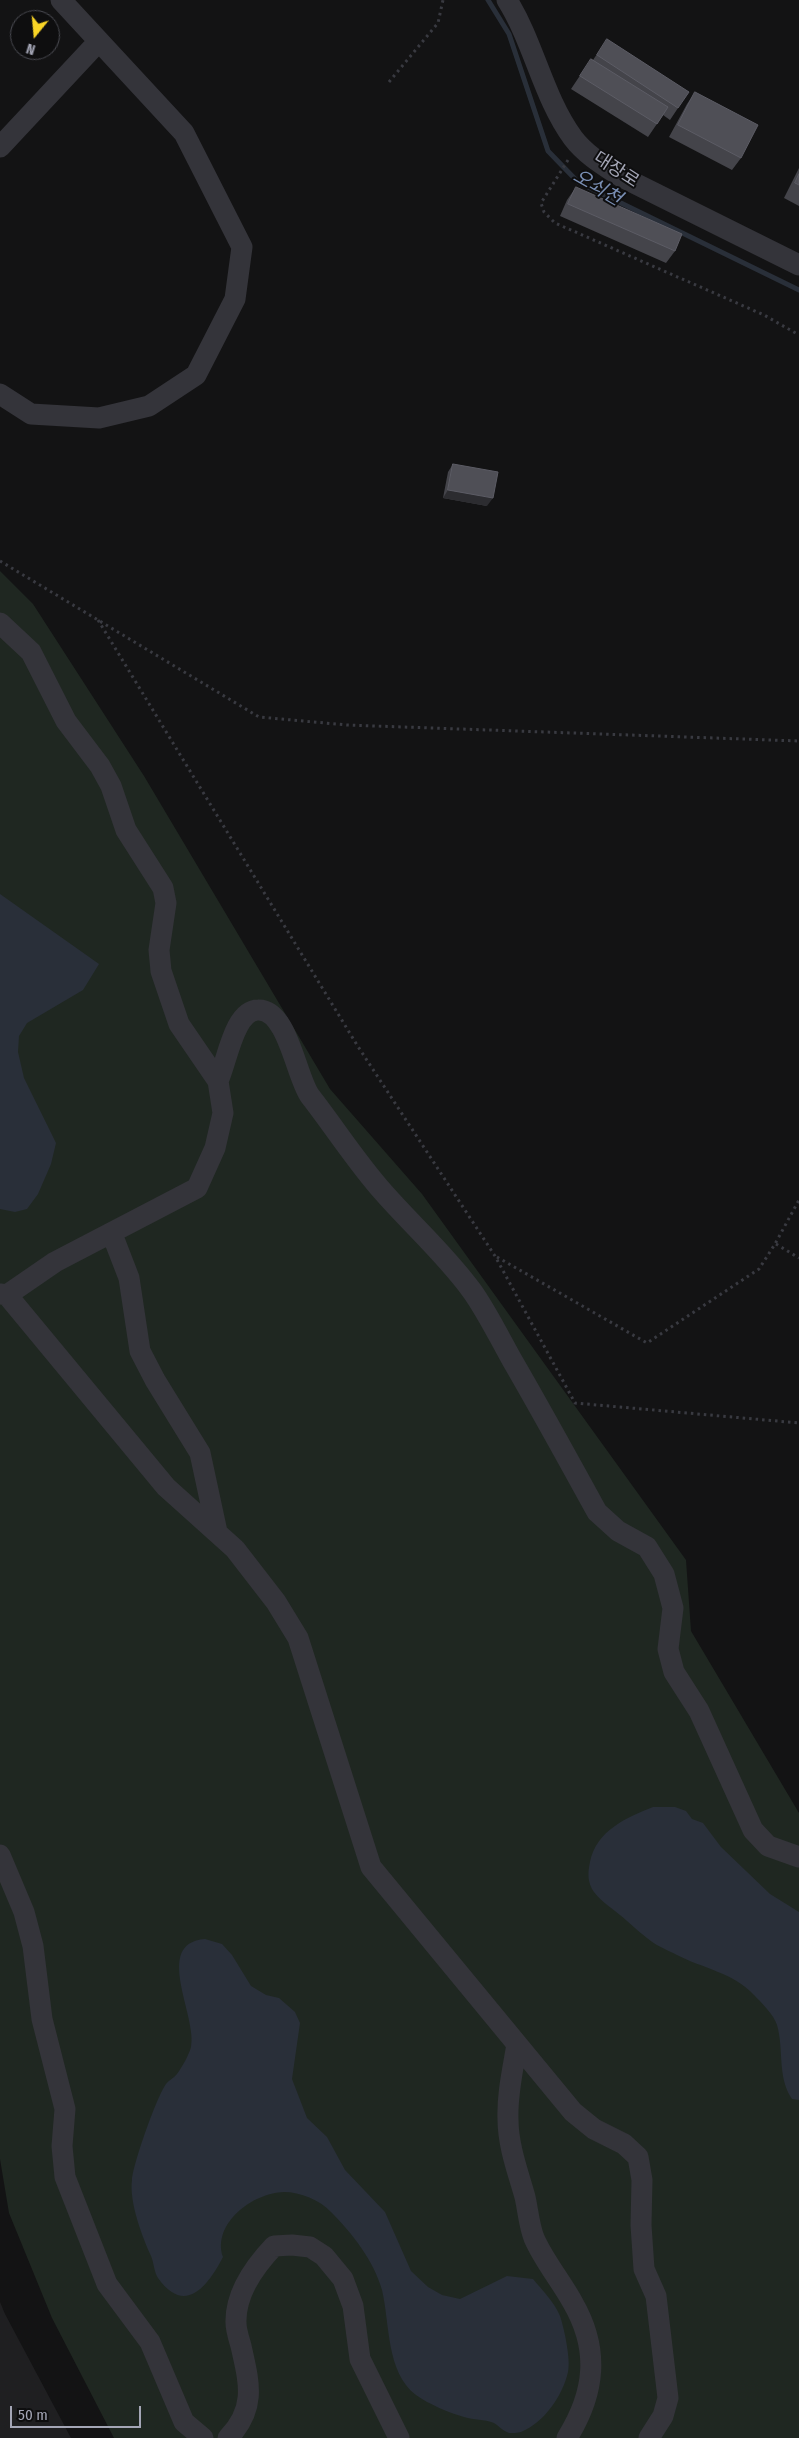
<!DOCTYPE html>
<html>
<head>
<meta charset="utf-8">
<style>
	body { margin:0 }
	#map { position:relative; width:799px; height:2438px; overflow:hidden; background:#131314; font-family:"Fira Sans Condensed",sans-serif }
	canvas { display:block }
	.north { position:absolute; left:10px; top:10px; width:50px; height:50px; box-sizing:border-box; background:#0e0e0f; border:1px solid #4a4b52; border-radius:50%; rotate:197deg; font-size:14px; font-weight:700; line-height:20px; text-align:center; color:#a4a6b6 }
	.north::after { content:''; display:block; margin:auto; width:18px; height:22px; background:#f9d526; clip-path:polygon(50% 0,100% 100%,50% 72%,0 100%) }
	.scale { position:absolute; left:10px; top:2406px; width:131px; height:22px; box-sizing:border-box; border:2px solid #a4a6b6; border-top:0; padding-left:6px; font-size:15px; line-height:18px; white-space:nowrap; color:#a4a6b6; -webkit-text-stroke:4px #0e0e0f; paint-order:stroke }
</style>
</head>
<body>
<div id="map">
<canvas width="799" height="2438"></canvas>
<div class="north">N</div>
<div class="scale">50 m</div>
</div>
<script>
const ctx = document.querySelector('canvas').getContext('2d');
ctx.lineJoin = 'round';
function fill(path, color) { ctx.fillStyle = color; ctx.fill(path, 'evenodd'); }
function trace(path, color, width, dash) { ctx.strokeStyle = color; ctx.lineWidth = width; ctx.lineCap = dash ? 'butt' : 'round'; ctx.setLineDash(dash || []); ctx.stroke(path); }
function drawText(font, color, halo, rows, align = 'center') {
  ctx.font = font + ' "Fira Sans Condensed","Noto Sans KR",sans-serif'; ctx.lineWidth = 4; ctx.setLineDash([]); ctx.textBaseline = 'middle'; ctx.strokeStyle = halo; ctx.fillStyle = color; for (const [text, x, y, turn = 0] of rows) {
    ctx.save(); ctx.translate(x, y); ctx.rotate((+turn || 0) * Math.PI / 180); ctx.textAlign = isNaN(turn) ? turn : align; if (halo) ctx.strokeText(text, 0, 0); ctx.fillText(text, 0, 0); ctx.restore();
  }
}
const built = new Path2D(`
	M0 2302 5 2314 71 2438H0Z`);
const green = new Path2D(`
	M0 571 33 604 144 776 330 1089 422 1194 686 1560 691 1631 799 1813V2438H114L52 2318 9 2213 0 2159Z`);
const water = new Path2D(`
	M0 894 99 964 83 990 27 1023 19 1036 18 1052 24 1078 56 1143 51 1164 38 1194 27 1209 15 1212 0 1209Z
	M653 1807H675L686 1811 692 1819 703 1823 721 1847 770 1894 799 1912V2100L792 2099C777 2077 784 2049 777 2025 774 2015 761 2002 754 1995 734 1973 702 1968 677 1955 667 1950 655 1945 647 1938 636 1930 626 1919 615 1911 596 1896 584 1888 590 1862 596 1831 627 1817 653 1807Z
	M205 1939 222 1944 232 1955 251 1986 266 1995 279 1998 295 2012 300 2023 292 2079 307 2118 327 2137 345 2170 385 2212 411 2271 428 2287 442 2295 460 2299 507 2276 533 2279C542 2290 555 2303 560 2316 564 2328 571 2359 568 2372 563 2395 544 2423 521 2432 518 2433 512 2433 509 2433 503 2431 499 2426 494 2423 484 2419 474 2420 464 2417 450 2413 428 2404 416 2395 386 2372 390 2324 382 2290 374 2261 352 2233 331 2212 320 2200 300 2192 284 2192 252 2193 212 2224 223 2257 208 2286 185 2316 158 2278 154 2272 154 2263 151 2256 142 2236 129 2202 132 2180 133 2164 157 2096 166 2084 169 2080 174 2078 177 2074 182 2067 189 2055 191 2047 198 2017 152 1943 205 1939Z`);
const stream = new Path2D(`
	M488 0 509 34 548 151 578 182 799 290`);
const path = new Path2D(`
	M389 82 438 23 443 0
	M568 160 541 203 544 212 555 223 764 315 799 335
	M0 561 259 717 347 725 799 741
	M98 620 357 1045 495 1256 575 1403 799 1423
	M776 1244 799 1258
	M497 1257 647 1343 759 1269 775 1244 799 1200`);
const minor = new Path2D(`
	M507 0C534 43 543 97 573 138 585 154 603 165 620 176L799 265
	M0 147 99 41
	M0 394 31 414 99 418 149 406 196 375 235 299 242 247 184 133 61 0
	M0 623 31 652 66 721 100 766 111 786 126 830 163 888 166 903 159 950 161 971 179 1024 218 1081 223 1113 215 1148 197 1188 55 1262 7 1295
	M218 1081C227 1062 234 1010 258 1010 288 1009 296 1077 310 1096 335 1128 357 1163 384 1193 413 1226 446 1255 472 1291 487 1312 499 1337 512 1360 541 1410 569 1461 597 1512L618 1531 647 1547 664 1574 673 1608 668 1649 674 1672 699 1711 753 1830 768 1846 799 1857
	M112 1234 129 1278 140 1351 155 1380 200 1453 217 1532
	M0 1294 7 1295 166 1487 235 1549 276 1602 298 1638 371 1867 573 2112 594 2129 624 2144 638 2157 642 2180 641 2225 644 2269 656 2296 668 2398 663 2416 649 2438
	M0 1855 24 1912 33 1946 42 2019 65 2109 62 2146 65 2177 107 2284 150 2342 184 2422 203 2438
	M517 2044C513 2069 507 2094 508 2119 508 2146 518 2172 525 2197 528 2210 529 2225 534 2238 544 2261 561 2281 573 2303 600 2350 595 2393 567 2438
	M228 2438C257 2408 249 2382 241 2346 239 2339 236 2330 236 2323 235 2294 255 2266 274 2246L292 2245 310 2247 324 2256 343 2279 353 2306 360 2359 399 2438`);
const wall = new Path2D(`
	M607 39 678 108 670 120 663 115 648 137 571 89 591 59 593 60Z
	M695 92 741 158 732 170 669 137 687 104Z
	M799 168V206L784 198Z
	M576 187 675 251 666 263 560 216 567 200Z
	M453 464 487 506 443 498 448 472Z`);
const shadedWall = new Path2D(`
	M448 490 493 498 487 506 443 498Z`);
const building = new Path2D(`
	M607 39 689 92 678 108 597 55Z
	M591 59 668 107 657 124 580 76Z
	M695 92 758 125 741 158 678 125Z
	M799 174V185L795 183Z
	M576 187 682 234 675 251 568 204Z
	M453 464 498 472 493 498 448 490Z`);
const streetNames = [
	["대장로",616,170,33]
];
const waterNames = [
	["오쇠천",597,188,30]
];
fill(built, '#1f1f21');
fill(green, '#1f2721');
fill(water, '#292f39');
trace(stream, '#292f39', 5);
trace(path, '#393a41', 3, [2.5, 4]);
trace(minor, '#34343a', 21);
fill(wall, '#44444a');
fill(shadedWall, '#2c2c30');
fill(building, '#4f4f56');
trace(building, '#5c5c65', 1);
drawText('18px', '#a4a6b6', '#0e0e0f', streetNames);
drawText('italic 19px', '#798eb3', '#0e0e0f', waterNames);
</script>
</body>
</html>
